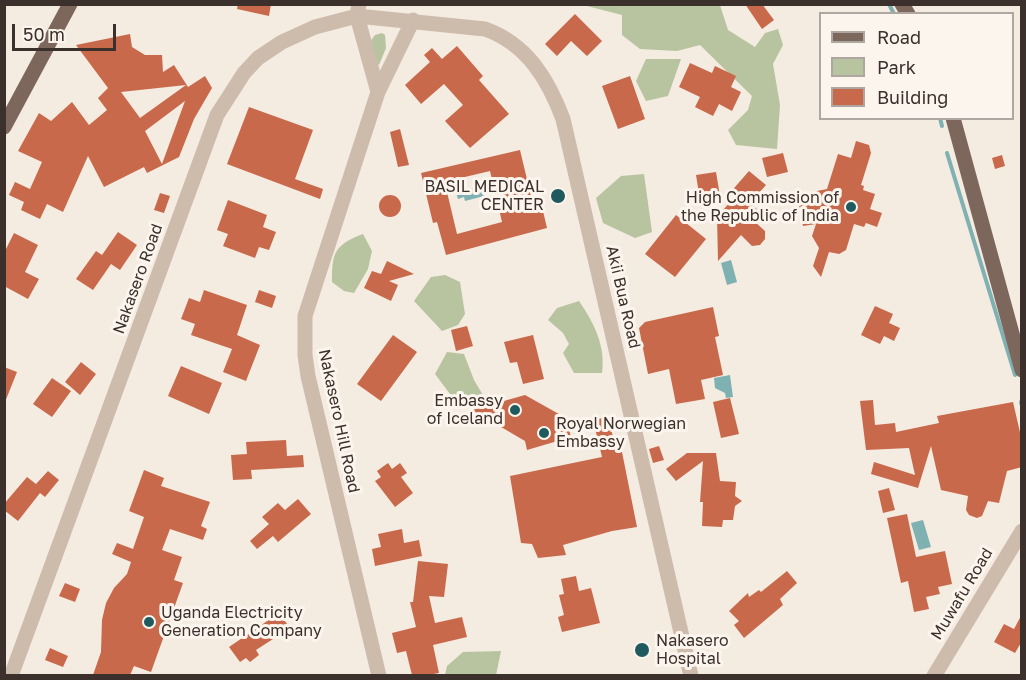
<!DOCTYPE html>
<html>
<head>
<meta charset="utf-8">
<style>
	body { margin:0 }
	#map { position:relative; width:1026px; height:680px; overflow:hidden; background:#f4ebe1; font-family:"Golos Text",sans-serif }
	canvas { display:block }
	.frame { position:absolute; inset:0; border:6px solid #3b302b; pointer-events:none }
	.legend { position:absolute; left:819px; top:12px; width:195px; height:108px; box-sizing:border-box; background:#fbf5ee; border:2px solid #aea6a0; margin:0; padding:8px 10px; list-style:none; font-size:18px; color:#3b302b }
	.legend li { display:flex; align-items:center; gap:12px; height:30px }
	.legend b { width:30px; border:2px solid #aea6a0 }
	.scale { position:absolute; left:12px; top:24px; width:104px; height:27px; box-sizing:border-box; border:3px solid #3b302b; border-top:0; padding-left:8px; font-size:18px; line-height:21px; white-space:nowrap; color:#3b302b; -webkit-text-stroke:4px #fbf5ee; paint-order:stroke }
</style>
</head>
<body>
<div id="map">
<canvas width="1026" height="680"></canvas>
<div class="frame"></div>
<ul class="legend">
<li><b style="height:8px;background:#7d675c"></b>Road</li>
<li><b style="height:16px;background:#b8c4a0"></b>Park</li>
<li><b style="height:16px;background:#c8694b"></b>Building</li>
</ul>
<div class="scale">50 m</div>
</div>
<script>
const ctx = document.querySelector('canvas').getContext('2d');
ctx.lineJoin = 'round';
function fill(path, color) { ctx.fillStyle = color; ctx.fill(path, 'evenodd'); }
function trace(path, color, width, dash) { ctx.strokeStyle = color; ctx.lineWidth = width; ctx.lineCap = dash ? 'butt' : 'round'; ctx.setLineDash(dash || []); ctx.stroke(path); }
function drawText(font, color, halo, rows, align = 'center') {
  ctx.font = font + ' "Golos Text",sans-serif'; ctx.lineWidth = 6; ctx.setLineDash([]); ctx.textBaseline = 'middle'; ctx.strokeStyle = halo; ctx.fillStyle = color; for (const [text, x, y, turn = 0] of rows) {
    ctx.save(); ctx.translate(x, y); ctx.rotate((+turn || 0) * Math.PI / 180); ctx.textAlign = isNaN(turn) ? turn : align; if (halo) ctx.strokeText(text, 0, 0); ctx.fillText(text, 0, 0); ctx.restore();
  }
}
const green = new Path2D(`
	M583 5H720L728 30 755 47 765 33 778 29 783 45 773 64 780 105 777 149 736 145 728 130 748 110 752 96 700 45 677 51 640 49 622 35V15Z
	M382 33 385 35 386 48 379 65 375 61 370 42 375 35Z
	M646 59H681L668 96 646 101 636 81Z
	M644 174 652 232 635 238 603 223 596 198 621 176Z
	M363 234 372 251 368 269 354 293 344 291 332 282C332 253 334 245 363 234Z
	M445 275 460 282 465 314 458 325 442 331 414 301 431 277Z
	M579 301C594 323 606 346 602 373H574L563 353 569 344 563 333 548 320 557 308Z
	M447 352 464 354 474 380 483 395 482 401 469 408 450 394 435 374Z
	M501 651 496 675H445L447 666 463 652Z`);
const water = new Path2D(`
	M481 186 484 196 465 201 464 197 458 199 455 189 464 187 466 190Z
	M731 260 737 282 727 285 721 263Z
	M730 375 733 397 726 398 725 393 715 388 714 378Z
	M923 520 931 547 919 550 911 523Z`);
const stream = new Path2D(`
	M889 4 894 14
	M940 118 942 126
	M947 153 1015 375
	M1021 402 1022 406`);
const building = new Path2D(`
	M238 4H271L269 16 237 9Z
	M745 4H762L774 20 762 29Z
	M575 14 602 41 587 56 571 41 557 56 545 44Z
	M130 34 132 47 145 55H162L163 72 174 65 188 87 205 76 212 88 194 119 179 157 147 173 144 167 104 187 88 156 63 212 47 204 40 219 21 210 24 202 9 195 15 182 30 189 42 162 18 151 39 113 51 121 72 102 89 125 107 110 98 98 108 88 76 45ZM186 85 140 118 121 92ZM185 101 162 164 145 131Z
	M457 46 483 76 479 80 509 114 470 148 445 121 463 105 444 84 421 104 405 85 430 62 424 55 432 48 442 59Z
	M690 63 712 73 715 66 736 76 731 87 741 92 732 111 719 104 713 116 695 107 700 97 679 87Z
	M630 76 645 119 618 129 602 86Z
	M249 107 313 130 295 179 323 189 320 199 227 164Z
	M400 129 409 165 398 167 390 132Z
	M856 141 869 145 871 153 861 185 864 186 863 190 875 194 870 209 882 213 877 227 866 223 864 227 854 224 846 250 839 254 829 252 821 277 813 266 819 248 812 236 816 224 803 226 797 195 827 189 838 154 851 158Z
	M520 150 535 213 543 211 547 228 446 255 437 222 433 223 421 173ZM490 171 502 222 457 234 447 192 451 191 448 181Z
	M783 153 788 172 767 177 762 158Z
	M1002 155 1005 166 995 169 992 158Z
	M749 171 766 185 750 203 761 213 754 221 765 231V239L760 245 752 246 741 235 718 261 717 217 738 193 728 195Z
	M716 172 720 196 700 200 696 175Z
	M160 193 170 196 164 213 154 210Z
	M379 206a11 11 0 1 1 22 0a11 11 0 1 1-22 0Z
	M228 200 267 215 263 227 276 232 269 250 259 247 255 258 223 246 228 234 217 230Z
	M676 215 706 239 675 277 645 254Z
	M118 232 137 245 120 270 111 264 93 290 76 279 96 251 102 255Z
	M14 233 38 245 25 272 39 279 28 299 4 286V253Z
	M387 261 414 274 389 281 398 285 391 301 364 288 372 271 381 274Z
	M204 290 247 305 237 335 260 345 246 381 223 372 232 349 191 335 195 324 181 319 189 298 200 302Z
	M259 290 276 296 272 308 255 302Z
	M875 306 893 314 889 323 900 328 894 341 884 336 880 344 861 335Z
	M713 307 719 336 715 337 723 375 701 380 705 399 676 404 669 369 648 374 639 328 645 322Z
	M467 326 473 346 456 351 451 330Z
	M393 335 417 352 381 401 357 384Z
	M533 335 544 379 523 384 517 362 510 363 504 342Z
	M81 362 96 374 80 395 65 382Z
	M181 366 222 383 209 414 168 396Z
	M4 367 17 372 5 402H4Z
	M52 378 71 391 52 417 33 404Z
	M525 395 566 418 571 437 527 450 525 441 472 410Z
	M730 398 739 434 721 438 713 402Z
	M873 400 875 425 895 423 896 432 939 423 937 416 1013 402 1022 441V467L1007 471 999 503 988 501 982 516 977 518 969 515 966 510 968 496 941 490 931 446 918 488 871 474 874 462 915 475 909 448 866 450 860 401Z
	M608 417 617 453 622 452 637 527 612 531 563 545 566 555 538 558 532 544 521 543 510 476 602 457 593 420Z
	M286 440 287 456 303 455 304 467 251 470 252 479 233 480 231 455 247 454 246 442Z
	M659 446 664 460 653 463 649 449Z
	M687 453H716L720 481 736 482 735 496 742 501 735 506 733 520H723L722 527 702 526 703 502H700L703 461 676 481 666 469Z
	M388 463 392 469 400 463 407 473 401 477 413 493 395 507 375 481 381 477 377 471Z
	M144 470 164 478 161 486 210 502 201 526 207 529 203 540 170 529 162 550 182 557 174 580 183 583 151 672 134 666 130 675H93L101 652 102 620 106 603 114 588 127 574 131 562 112 554 117 543 133 549 144 517 129 511Z
	M48 471 59 480 45 497 40 493 18 521 4 510V504L27 477 36 484Z
	M889 488 895 510 883 513 878 491Z
	M298 499 311 514 278 542 273 536 257 549 250 541 269 524 262 517 278 503 285 510Z
	M907 514 916 557 945 551 952 584 938 587 940 594 926 597 929 609 914 612 908 581 901 583 887 518Z
	M402 529 404 543 419 540 422 556 375 566 372 549 381 547 378 534Z
	M418 561 448 564 444 597 429 596 435 623 462 617 467 637 433 645 439 673 428 675H412L406 651 397 653 392 633 416 627 410 602H413Z
	M787 571 797 583 780 599 783 605 744 638 734 625 739 621 729 611 748 593 749 597 759 590 761 592Z
	M576 576 579 591 591 588 600 623 562 632 558 617 564 615 559 595 564 594 561 579Z
	M65 583 80 589 75 602 59 596Z
	M279 613 290 628 256 650 259 655 250 662 246 658 240 662 229 647Z
	M1022 614V641L1015 653 994 642 1004 624 1014 629Z
	M50 648 68 656 63 667 45 660Z`);
const minor = new Path2D(`
	M359 4 357 16 378 92
	M11 676 217 115 244 73 258 58 282 42 315 27 357 16 485 29C527 44 548 79 563 119L691 676
	M379 676 308 376 305 355V316L378 92 413 20
	M934 676 1022 531`);
const major = new Path2D(`
	M902 4 908 14
	M953 118 1022 370
	M4 127 70 4`);
const markers = [
	[558,196,8,"#1f5a5e"],
	[851,207,6,"#1f5a5e"],
	[515,410,6,"#1f5a5e"],
	[544,433,6,"#1f5a5e"],
	[149,622,6,"#1f5a5e"],
	[642,650,8,"#1f5a5e"]
];
const poiNames = [
	["BASIL MEDICAL",544,187],
	["CENTER",544,205],
	["High Commission of",839,198],
	["the Republic of India",839,216],
	["Embassy",503,401],
	["of Iceland",503,419],
	["Royal Norwegian",556,424,"left"],
	["Embassy",556,442,"left"],
	["Uganda Electricity",161,613,"left"],
	["Generation Company",161,631,"left"],
	["Nakasero",656,641,"left"],
	["Hospital",656,659,"left"]
];
const streetNames = [
	["Nakasero Road",138,279,-70],
	["Akii Bua Road",623,297,77],
	["Nakasero Hill Road",339,421,78],
	["Muwafu Road",962,594,-59]
];
fill(green, '#b8c4a0');
fill(water, '#7fb0b2');
trace(stream, '#7fb0b2', 4);
fill(building, '#c8694b');
trace(minor, '#cdbbac', 15);
trace(major, '#7d675c', 15);
for (const [x, y, r, color] of markers) { const dot = new Path2D(); dot.arc(x, y, r, 0, 2 * Math.PI); ctx.fillStyle = color; ctx.fill(dot); trace(dot, '#fbf5ee', 2); }
drawText('16px', '#3b302b', '#fbf5ee', poiNames, 'right');
drawText('16px', '#3b302b', '#fbf5ee', streetNames);
</script>
</body>
</html>
